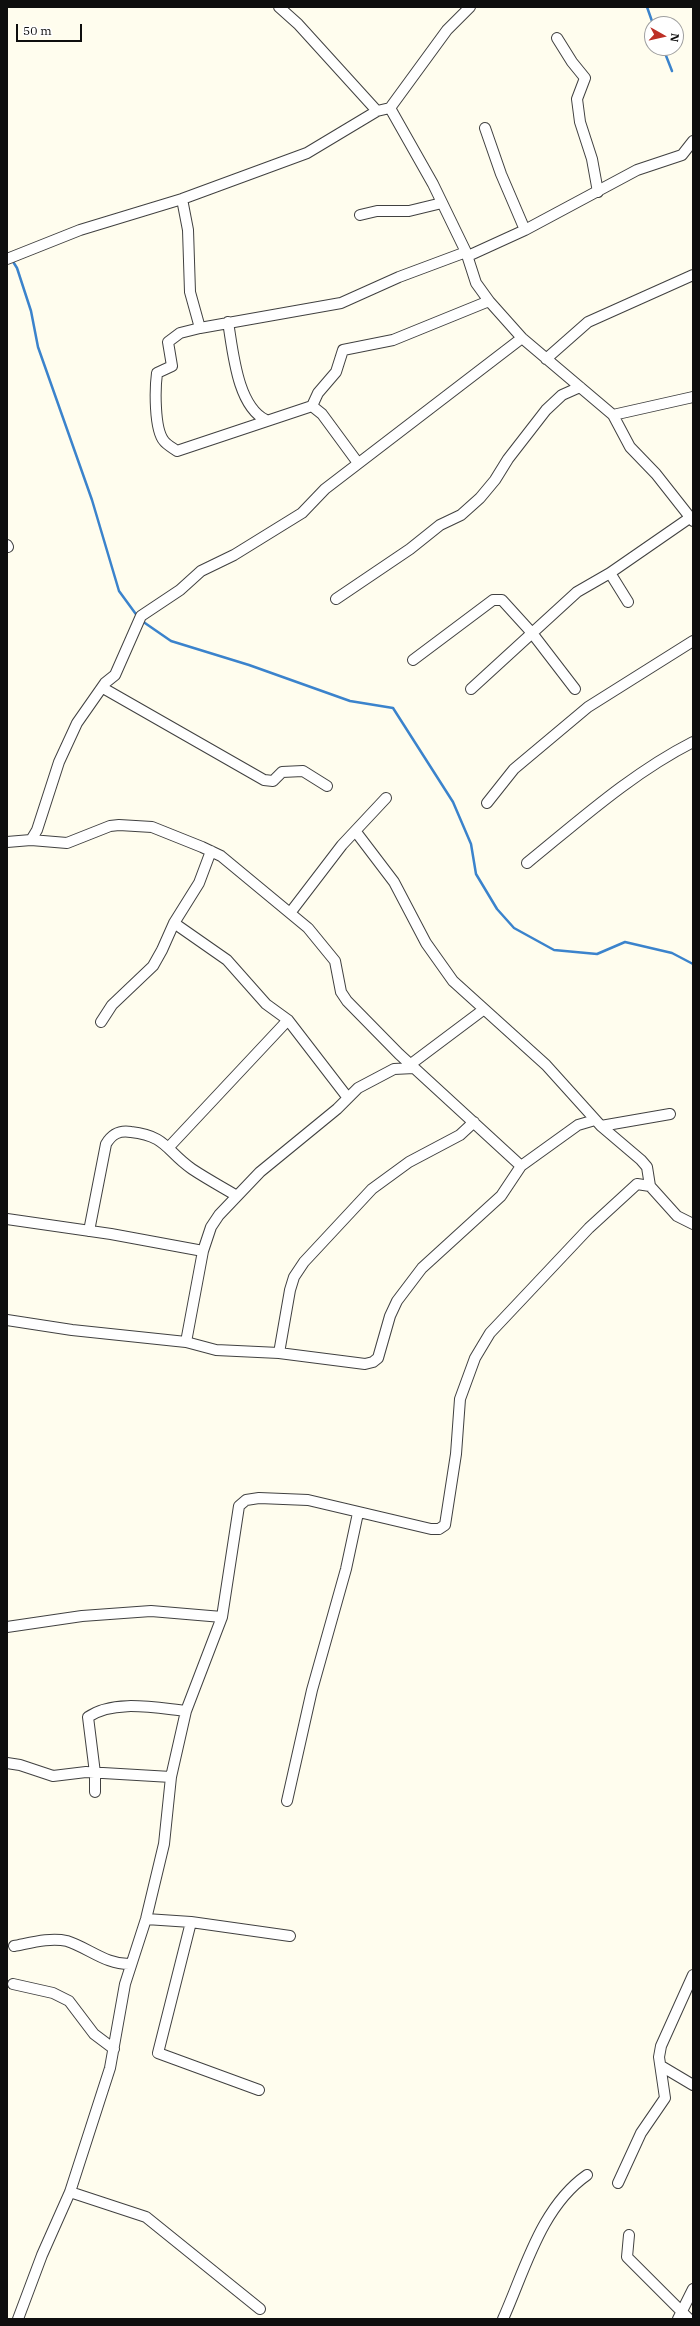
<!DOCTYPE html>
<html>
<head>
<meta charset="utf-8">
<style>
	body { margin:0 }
	#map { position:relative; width:700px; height:2326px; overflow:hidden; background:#fffdee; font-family:"IBM Plex Serif",serif }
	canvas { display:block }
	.frame { position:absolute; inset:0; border:8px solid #0e0e0e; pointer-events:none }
	.north { position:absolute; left:644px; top:16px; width:40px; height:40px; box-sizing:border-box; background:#fff; border:1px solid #9f9f9f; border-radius:50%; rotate:98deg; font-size:11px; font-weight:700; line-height:16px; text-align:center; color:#0e0e0e }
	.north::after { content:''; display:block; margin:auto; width:14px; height:18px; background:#bd2f26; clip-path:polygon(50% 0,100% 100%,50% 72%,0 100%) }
	.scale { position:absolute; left:16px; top:24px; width:66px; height:18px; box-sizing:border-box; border:2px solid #0e0e0e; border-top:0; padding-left:5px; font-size:12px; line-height:14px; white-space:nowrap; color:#0e0e0e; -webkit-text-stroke:3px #fff; paint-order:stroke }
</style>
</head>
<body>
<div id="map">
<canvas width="700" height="2326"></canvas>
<div class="frame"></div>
<div class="north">N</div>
<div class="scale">50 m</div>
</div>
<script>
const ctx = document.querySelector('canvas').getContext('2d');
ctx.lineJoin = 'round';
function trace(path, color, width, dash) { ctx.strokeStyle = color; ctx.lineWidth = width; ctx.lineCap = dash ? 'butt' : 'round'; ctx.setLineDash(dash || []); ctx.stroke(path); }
const stream = new Path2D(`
	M647 7 653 24
	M663 48 672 71
	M12 260 17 268 31 311 38 347 92 500 119 591 138 617
	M142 621 171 641 249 665 350 701 393 708 453 802 471 844 476 874 497 909 514 928 554 950 597 954 625 942 672 953 693 964`);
const minor = new Path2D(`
	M279 7 298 24 377 111
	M557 38 572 62 585 78 577 99 580 122 592 159 598 192
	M390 108 433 184 466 252 476 283 489 301 522 338 613 415 630 447 656 474 693 521
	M485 128 501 174 525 230
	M182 199 188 230 190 292 200 328
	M360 215 377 211H409L442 203
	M468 256 525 230 637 170 682 155 693 141
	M7 259 80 230 182 199 307 153 377 111 390 108 447 30 470 7
	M228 322C233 351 237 406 266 420
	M546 359 588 322 693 275
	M312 406 318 393 336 372 343 350 393 340 489 301
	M613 415 693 397
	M358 463 322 414 312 406 177 451C173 448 167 445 164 441 154 429 155 388 157 373L172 366 168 342 180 333 200 328 341 303 399 277 466 252
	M7 545 8 547
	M610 573 628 602
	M336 599 410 549 440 525 461 515 480 498 495 480 508 459 546 410 562 395 580 387
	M413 660 493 600H502L532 633 575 689
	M103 688 264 780 273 781 282 772 303 771 327 786
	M471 689 577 592 610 573 691 517
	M487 803 514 769 588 707 693 641
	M356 832 394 882 426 943 453 981 546 1065 601 1126 641 1160 647 1167 650 1186
	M31 840 37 830 59 762 77 723 105 683 115 675 141 616 180 590 201 571 234 555 302 513 325 489 522 338
	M7 842 31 840 67 843 110 826 119 825 152 827 202 847 221 856 308 928 335 961 341 992 347 1001 399 1054 521 1166
	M527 863C580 820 632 773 693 742
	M290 913 342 845 386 798
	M174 923 227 960 266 1004 288 1020 348 1098
	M101 1022 112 1005 153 966 162 950 174 923 199 883 211 851
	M411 1064 483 1010
	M601 1126 670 1114
	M169 1147 288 1020
	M7 1219 111 1234 203 1251
	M89 1231 106 1144C112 1134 119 1130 131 1132 167 1136 166 1151 192 1169 207 1179 222 1187 237 1196
	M7 1320 72 1330 186 1342 216 1350 279 1353 365 1364 373 1362 378 1358 390 1316 397 1301 422 1268 501 1196 521 1166 578 1125 595 1120
	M186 1342 203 1251 211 1227 219 1215 260 1172 337 1109 358 1088 394 1069 414 1068
	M279 1353 290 1290 294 1277 304 1262 372 1189 409 1162 460 1135 474 1122
	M7 1627 82 1616 151 1611 222 1617
	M7 1763 20 1765 53 1776 86 1772 171 1777
	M95 1792V1773L88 1717C114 1699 156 1708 186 1711
	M287 1801 312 1690 346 1569 358 1513
	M146 1919 191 1922 158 2053 259 2090
	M191 1922 290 1936
	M14 1946C30 1943 50 1937 67 1941 89 1948 106 1965 131 1964
	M13 1984 53 1993 69 2001 94 2034 114 2049
	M661 2066 693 2085
	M618 2183 641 2133 665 2098 659 2057 661 2046 693 1975
	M70 2192 146 2217 260 2309
	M629 2235 627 2257 689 2319
	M18 2319 42 2255 70 2192 110 2068 125 1984 146 1919 164 1844 171 1777 186 1711 222 1617 239 1506 246 1500 259 1498 308 1500 431 1529H439L445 1525 456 1454 460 1399 475 1358 490 1333 589 1228 637 1184 650 1186 677 1216 693 1224
	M503 2319C525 2270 541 2207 587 2175
	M678 2319 693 2289`);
trace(stream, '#3b83cc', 2.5);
trace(minor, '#414141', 12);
trace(minor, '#fff', 10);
</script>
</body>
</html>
